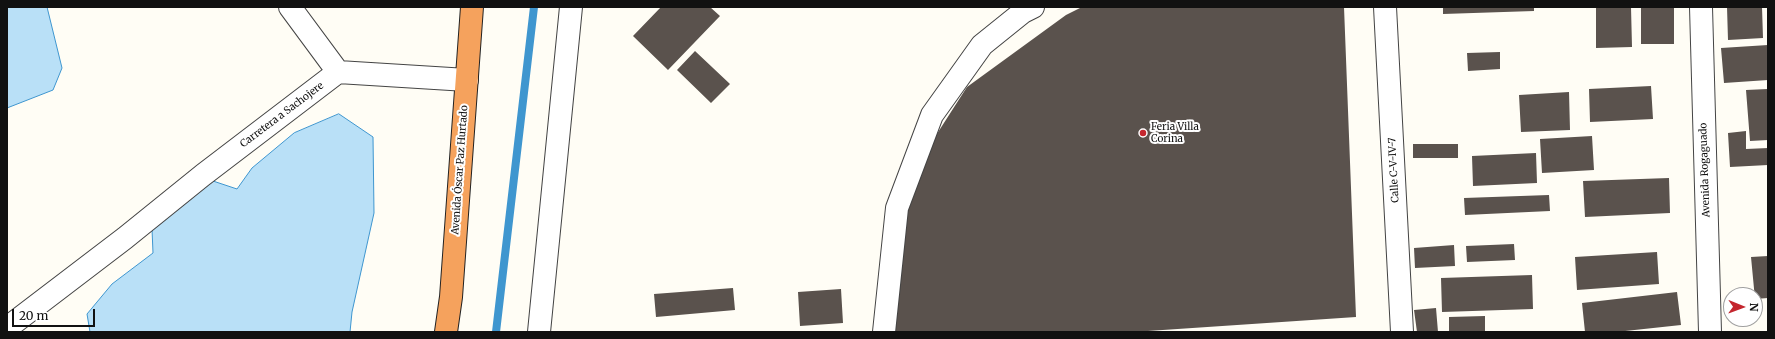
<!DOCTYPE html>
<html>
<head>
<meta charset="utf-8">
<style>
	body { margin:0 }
	#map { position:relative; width:1775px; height:339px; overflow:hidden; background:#fffdf5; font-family:Merriweather,serif }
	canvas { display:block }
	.frame { position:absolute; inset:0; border:8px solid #111; pointer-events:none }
	.north { position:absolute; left:1723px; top:287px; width:40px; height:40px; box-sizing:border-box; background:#fff; border:1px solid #a0a0a0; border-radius:50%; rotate:91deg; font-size:11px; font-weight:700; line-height:16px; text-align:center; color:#111 }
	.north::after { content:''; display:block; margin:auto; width:14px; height:18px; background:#c4262e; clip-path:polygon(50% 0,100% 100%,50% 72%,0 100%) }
	.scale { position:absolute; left:12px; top:309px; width:83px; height:18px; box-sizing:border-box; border:2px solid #111; border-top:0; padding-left:5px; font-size:12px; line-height:14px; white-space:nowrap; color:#111; -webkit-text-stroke:3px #fff; paint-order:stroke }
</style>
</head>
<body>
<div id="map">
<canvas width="1775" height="339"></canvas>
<div class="frame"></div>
<div class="north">N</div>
<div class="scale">20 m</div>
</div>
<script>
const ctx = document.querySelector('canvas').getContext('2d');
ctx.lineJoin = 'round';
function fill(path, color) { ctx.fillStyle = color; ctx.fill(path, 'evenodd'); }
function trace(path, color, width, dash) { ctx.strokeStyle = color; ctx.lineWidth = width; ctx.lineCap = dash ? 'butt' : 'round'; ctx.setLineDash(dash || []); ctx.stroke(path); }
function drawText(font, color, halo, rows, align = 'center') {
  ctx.font = font + ' Merriweather,serif'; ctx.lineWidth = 4; ctx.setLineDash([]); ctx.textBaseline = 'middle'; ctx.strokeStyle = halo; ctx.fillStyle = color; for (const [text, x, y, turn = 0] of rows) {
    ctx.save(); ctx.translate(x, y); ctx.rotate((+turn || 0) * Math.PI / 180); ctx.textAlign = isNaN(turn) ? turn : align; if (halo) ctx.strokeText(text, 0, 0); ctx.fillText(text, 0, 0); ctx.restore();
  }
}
const water = new Path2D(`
	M7 7H47L62 68 53 90 7 108Z
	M339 114 373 137 374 213 352 312 350 332H90L87 314 112 284 153 253 151 205 192 174 237 189 252 168 294 133Z`);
const stream = new Path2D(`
	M496 332 534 7`);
const building = new Path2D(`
	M661 7H710L720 16 668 70 633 36Z
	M1082 7H1344L1356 317 1133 332H885L908 179 967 87 1066 15Z
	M1443 7H1534V11L1443 14Z
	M1596 7H1631L1632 47 1596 48Z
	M1641 7H1674V44H1641Z
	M1727 7H1762L1763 38 1728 40Z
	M1768 45V80L1724 83 1721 48Z
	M695 51 730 84 711 103 677 70Z
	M1500 52V69L1468 71 1467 53Z
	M1651 86 1653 119 1590 122 1589 89Z
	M1768 89V140L1750 141 1746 90Z
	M1569 92 1570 130 1521 132 1519 95Z
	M1746 131V149L1768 148V165L1730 167 1728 133Z
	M1592 136 1594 170 1542 173 1540 139Z
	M1413 144H1458V158H1413Z
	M1536 153 1537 183 1473 186 1472 156Z
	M1669 178 1670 213 1585 217 1583 181Z
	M1549 195 1550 211 1465 215 1464 198Z
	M1514 244 1515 260 1467 262 1466 246Z
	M1454 245 1455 266 1415 268 1414 248Z
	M1657 252 1659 284 1577 290 1575 257Z
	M1768 256V298L1755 299 1751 257Z
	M1532 275 1533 309 1442 312 1441 278Z
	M733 288 735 310 656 317 654 294Z
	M841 289 843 323 800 326 798 292Z
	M1677 292 1681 325 1616 332H1585L1582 303Z
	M1436 308 1438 332H1417L1414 310Z
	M1485 316V332H1449V317Z`);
const minor = new Path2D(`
	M290 7 338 72
	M1385 7 1402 332
	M1701 7 1710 332
	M7 328 125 238 203 175 338 72 467 80
	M539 332 571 7
	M884 332 897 208 932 115 982 45 1023 12 1033 7`);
const highway = new Path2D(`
	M446 332 451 297 472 7`);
const markers = [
	[1143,133,4,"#c4262e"]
];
const streetNames = [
	["Carretera a Sachojere",282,115,-37],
	["Avenida Óscar Paz Hurtado",460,170,-86],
	["Calle C-V-IV-7",1394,170,-93],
	["Avenida Rogaguado",1705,170,-92]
];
const poiNames = [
	["Feria Villa",1151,127],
	["Corina",1151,139]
];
fill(water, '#b9e0f7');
trace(water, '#3f96cf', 1);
trace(stream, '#3f96cf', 8);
fill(building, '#5a524d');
trace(minor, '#444', 24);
trace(highway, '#222', 24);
trace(minor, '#fff', 22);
trace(highway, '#f5a25d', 22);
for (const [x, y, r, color] of markers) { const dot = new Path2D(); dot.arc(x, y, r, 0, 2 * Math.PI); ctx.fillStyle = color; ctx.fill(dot); trace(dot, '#fff', 1.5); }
drawText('10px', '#111', '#fff', streetNames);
drawText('10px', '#111', '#fff', poiNames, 'left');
</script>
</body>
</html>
